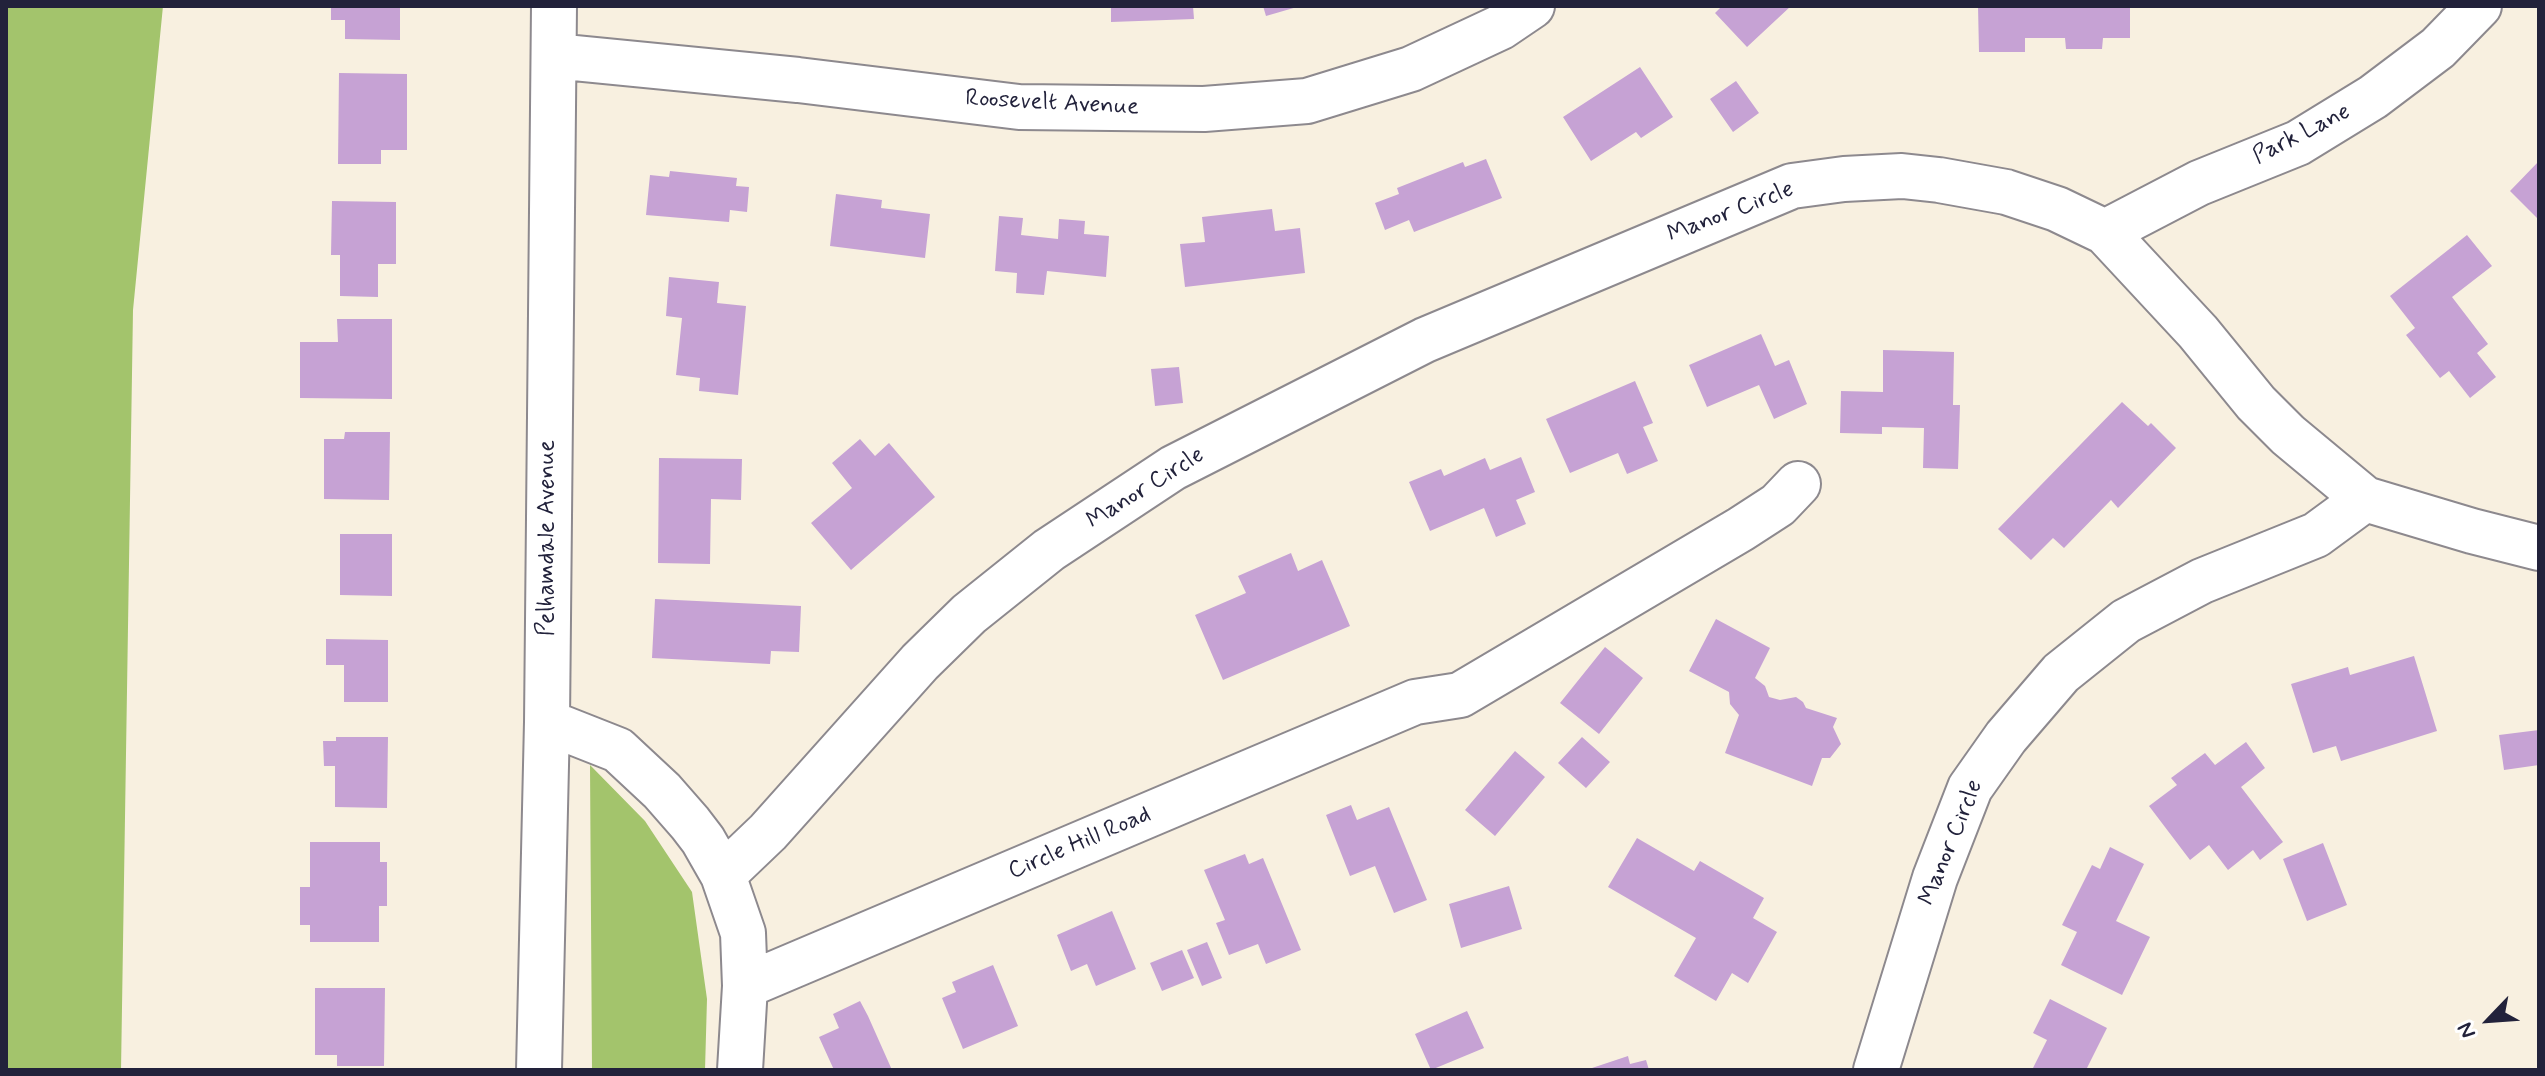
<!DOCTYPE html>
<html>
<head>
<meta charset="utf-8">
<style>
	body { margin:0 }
	#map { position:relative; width:2545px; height:1076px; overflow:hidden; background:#f8f0e0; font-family:Mynerve,sans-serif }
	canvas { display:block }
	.frame { position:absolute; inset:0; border:8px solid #22223b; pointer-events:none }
	.north { position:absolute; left:2449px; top:980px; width:80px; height:80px; -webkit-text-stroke:6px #fff; paint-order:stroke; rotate:245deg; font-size:22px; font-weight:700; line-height:32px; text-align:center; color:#22223b }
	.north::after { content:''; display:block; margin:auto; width:28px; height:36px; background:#22223b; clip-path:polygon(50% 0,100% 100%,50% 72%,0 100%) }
</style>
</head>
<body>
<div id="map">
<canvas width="2545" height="1076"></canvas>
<div class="frame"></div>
<div class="north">N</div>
</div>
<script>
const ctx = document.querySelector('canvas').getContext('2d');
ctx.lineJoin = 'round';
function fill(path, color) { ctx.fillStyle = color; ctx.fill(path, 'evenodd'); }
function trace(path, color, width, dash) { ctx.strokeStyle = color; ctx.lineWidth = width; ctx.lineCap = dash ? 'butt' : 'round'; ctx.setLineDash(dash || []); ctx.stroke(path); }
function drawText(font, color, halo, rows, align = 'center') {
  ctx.font = font + ' Mynerve,sans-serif'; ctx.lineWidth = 8; ctx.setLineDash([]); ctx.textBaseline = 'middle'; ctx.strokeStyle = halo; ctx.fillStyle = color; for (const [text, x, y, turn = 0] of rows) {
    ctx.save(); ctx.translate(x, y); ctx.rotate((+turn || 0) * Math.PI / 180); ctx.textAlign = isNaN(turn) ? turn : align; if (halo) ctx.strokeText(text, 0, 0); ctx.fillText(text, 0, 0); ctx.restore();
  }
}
const green = new Path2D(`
	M6 6H163L133 310 121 1070H6Z
	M590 765 645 821 692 892 707 999 705 1070H592Z`);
const building = new Path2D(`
	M331 6H400V40L345 39V20H331Z
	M1111 6H1193L1194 19 1111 22Z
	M1263 6H1297V7L1266 16Z
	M1722 6H1791L1747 47 1715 13Z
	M1978 6H2130V38H2103L2102 49H2066L2065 38H2025V52H1979Z
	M1640 67 1673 117 1641 138 1636 132 1591 161 1563 117Z
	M339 73 407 74V150H381V164H338Z
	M1736 81 1759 113 1733 132 1710 99Z
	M1486 159 1502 198 1414 232 1409 220 1385 230 1375 203 1399 194 1397 188 1463 162 1465 167Z
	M2539 161V220L2510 191Z
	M670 171 737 178 736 186 749 187 747 212 730 210 729 222 646 215 650 175 669 177Z
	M836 194 882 200 881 208 930 214 925 258 830 246Z
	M332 201 396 202V264H378V297L340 296V255H331Z
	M1272 209 1275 231 1300 228 1305 273 1185 287 1180 244 1205 242 1202 217Z
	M999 216 1023 218 1021 235 1058 239 1059 219 1085 221 1084 234 1109 236 1106 277 1047 271 1044 295 1016 293 1017 273 995 271Z
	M2467 235 2492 266 2452 297 2488 344 2477 353 2496 377 2470 398 2449 371 2440 378 2406 335 2415 328 2390 296Z
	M669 277 719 282 717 303 746 306 738 395 699 391 700 378 676 375 682 318 666 316Z
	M337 319H392V399L300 398V342H338Z
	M1761 334 1775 366 1789 360 1807 404 1774 419 1759 385 1707 407 1689 365Z
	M1883 350 1954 352 1953 405H1960L1958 469 1923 468 1924 428 1882 427V434L1840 433 1841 391 1883 392Z
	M1179 367 1183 403 1155 406 1151 369Z
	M1635 381 1653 423 1643 427 1658 461 1627 474 1618 453 1570 473 1546 419Z
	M2122 402 2148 426 2151 423 2176 448 2118 508 2111 500 2064 548 2053 538 2031 560 1998 529Z
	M345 432H390L389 500 324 499V439H344Z
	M860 439 875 456 889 443 935 497 851 570 811 523 852 488 832 463Z
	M1521 457 1535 492 1516 500 1526 524 1496 537 1484 508 1430 531 1409 482 1441 469 1444 476 1485 458 1490 470Z
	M659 458 742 459 741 500 711 499 710 564 658 563Z
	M340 534H392V596L340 595Z
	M1291 553 1298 571 1322 560 1350 626 1223 680 1195 615 1246 593 1238 576Z
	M655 599 801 606 799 652 771 651 770 664 652 658Z
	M1716 619 1770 648 1755 678 1765 686 1769 697 1780 700 1796 697 1803 702 1806 708 1837 718 1833 727 1841 744 1830 758H1822L1812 786 1725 753 1739 715 1730 704 1729 692 1689 671Z
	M326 639 388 640V702H344V665H326Z
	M1605 647 1643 678 1599 734 1560 703Z
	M2414 656 2437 731 2341 761 2336 746 2313 753 2291 684 2348 667 2350 675Z
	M2539 730V765L2504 770 2499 735Z
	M336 737H388L387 808 335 807V766H324L323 741H336Z
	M1582 737 1610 762 1586 788 1558 763Z
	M2246 742 2265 768 2241 787 2283 842 2260 860 2253 850 2228 870 2209 845 2190 860 2149 806 2177 785 2171 778 2205 753 2215 765Z
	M1515 751 1545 777 1495 836 1465 810Z
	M1351 805 1357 820 1389 807 1427 900 1394 913 1375 866 1350 876 1326 815Z
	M1637 838 1694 871 1700 861 1764 898 1753 918 1777 932 1748 983 1732 973 1716 1001 1674 976 1696 938 1608 887Z
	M310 842H380V862H387V906H379V942H310V925H300V887H310Z
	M2323 843 2347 905 2307 921 2283 859Z
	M2110 847 2144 864 2116 921 2150 937 2122 995 2061 965 2077 932 2062 925 2092 865 2100 869Z
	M1245 854 1249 864 1263 858 1301 950 1266 964 1258 944 1229 955 1216 923 1225 920 1204 870Z
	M1509 886 1522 929 1461 948 1449 904Z
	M1112 911 1136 969 1096 986 1087 964 1071 971 1057 935Z
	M1207 942 1222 978 1202 986 1187 950Z
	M1182 950 1194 978 1162 991 1150 963Z
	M993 965 1018 1026 963 1049 942 998 956 992 952 982Z
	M315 988H385L384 1066H337V1055H315Z
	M2050 999 2107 1028 2086 1070H2032L2047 1040 2033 1033Z
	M860 1001 868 1016 892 1070H834L819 1037 839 1028 833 1014Z
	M1467 1011 1484 1048 1431 1070 1415 1034Z
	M1628 1056 1630 1064 1646 1060 1649 1070H1586Z`);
const minor = new Path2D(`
	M554 56 798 80 1019 107 1204 109 1307 101 1411 69 1501 27 1532 6
	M2105 232 2199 183 2298 143 2373 97 2438 48 2479 6
	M547 722 618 750 662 791 690 823 703 840 723 875 743 933 745 986 740 1070
	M723 875 768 832 920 662 969 614 1049 550 1173 468 1425 340 1792 186 1844 179 1902 176 1939 180 2006 192 2057 209 2105 232 2198 332 2256 403 2288 435 2365 499 2472 531 2539 548
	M745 986 1415 702 1460 695 1741 529 1778 505 1798 484
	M539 1070 547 722 554 6
	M1876 1070 1935 878 1970 788 2006 737 2061 673 2126 621 2202 581 2316 535 2365 499`);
const streetNames = [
	["Roosevelt Avenue",1052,104,3],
	["Park Lane",2302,135,-27],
	["Manor Circle",1731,213,-21],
	["Manor Circle",1146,489,-32],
	["Pelhamdale Avenue",548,538,-90],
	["Manor Circle",1952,843,-68],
	["Circle Hill Road",1080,844,-23]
];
fill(green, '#a3c46c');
fill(building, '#c6a2d4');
trace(minor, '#8d898e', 48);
trace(minor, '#fff', 44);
drawText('24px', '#22223b', '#fff', streetNames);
</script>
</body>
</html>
